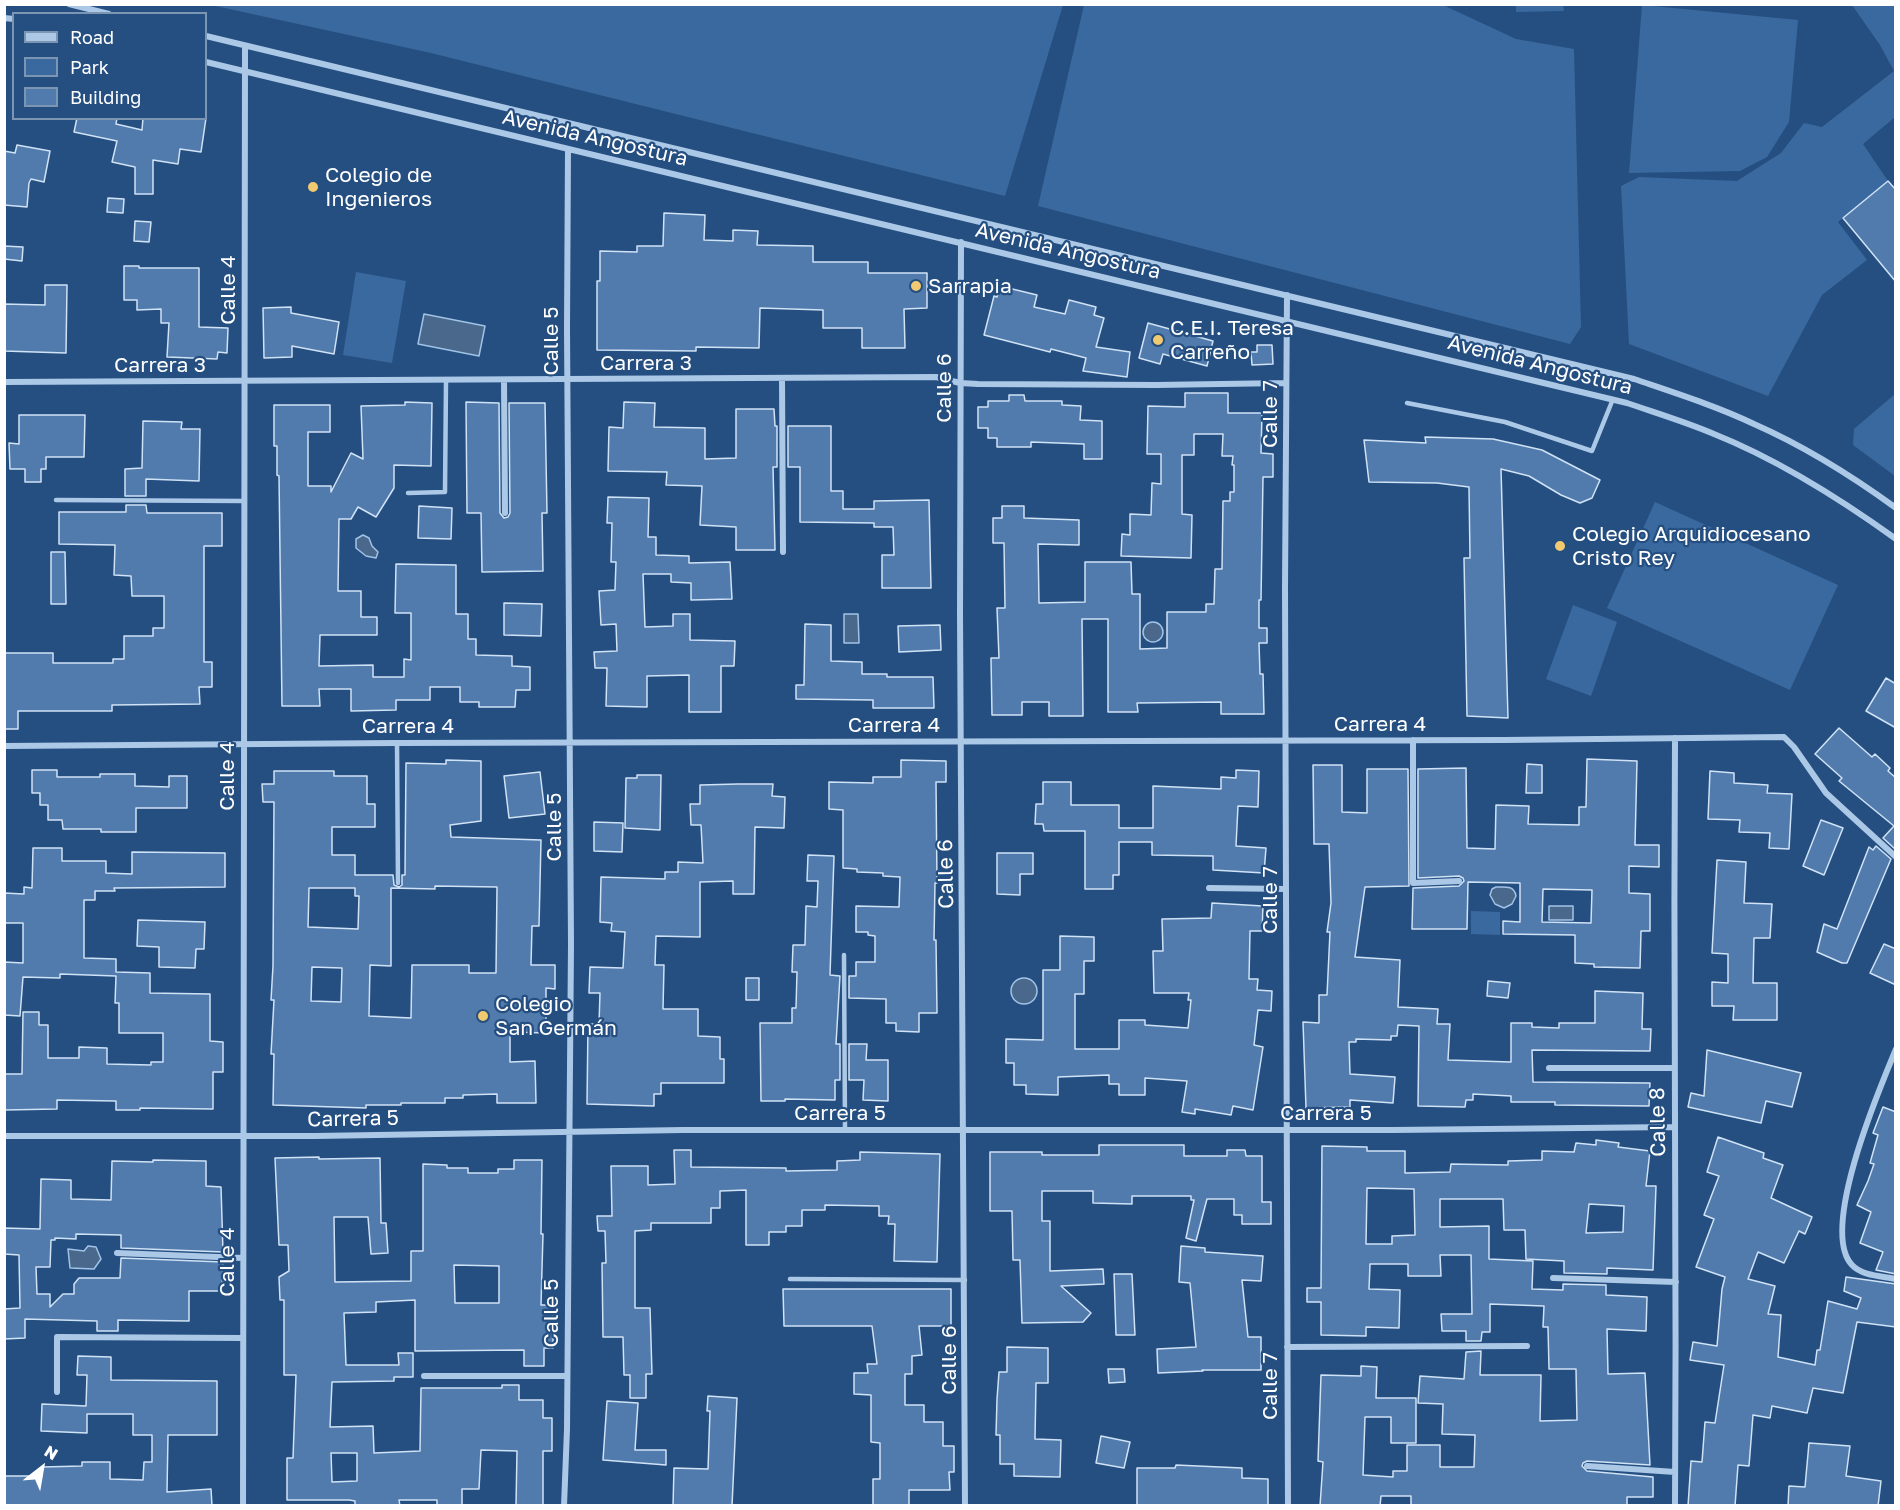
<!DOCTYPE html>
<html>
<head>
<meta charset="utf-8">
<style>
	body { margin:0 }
	#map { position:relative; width:1900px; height:1510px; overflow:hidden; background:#254f81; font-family:"Golos Text",sans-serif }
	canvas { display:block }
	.frame { position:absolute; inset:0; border:6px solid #fff; pointer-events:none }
	.legend { position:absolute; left:12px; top:12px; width:195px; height:108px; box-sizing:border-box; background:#254f81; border:2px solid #7c95b3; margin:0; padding:8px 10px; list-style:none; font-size:18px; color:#fff }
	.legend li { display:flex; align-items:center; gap:12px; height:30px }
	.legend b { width:30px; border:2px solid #7c95b3 }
	.north { position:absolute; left:12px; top:1438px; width:60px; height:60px; -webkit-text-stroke:4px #254f81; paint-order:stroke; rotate:31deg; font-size:16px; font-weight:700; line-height:24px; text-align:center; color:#fff }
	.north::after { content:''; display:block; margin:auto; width:21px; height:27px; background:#fff; clip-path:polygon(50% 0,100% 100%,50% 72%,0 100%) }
</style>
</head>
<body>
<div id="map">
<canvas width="1900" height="1510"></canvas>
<div class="frame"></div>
<ul class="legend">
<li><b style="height:8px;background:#acc8e7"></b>Road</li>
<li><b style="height:16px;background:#3a699f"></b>Park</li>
<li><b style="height:16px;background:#517bac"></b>Building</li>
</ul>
<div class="north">N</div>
</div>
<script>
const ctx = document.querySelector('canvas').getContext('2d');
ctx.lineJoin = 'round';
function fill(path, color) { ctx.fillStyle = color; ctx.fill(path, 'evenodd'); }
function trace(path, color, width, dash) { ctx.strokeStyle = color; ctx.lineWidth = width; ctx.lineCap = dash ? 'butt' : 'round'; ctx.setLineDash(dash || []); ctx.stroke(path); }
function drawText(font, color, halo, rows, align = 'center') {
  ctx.font = font + ' "Golos Text",sans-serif'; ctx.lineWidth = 4.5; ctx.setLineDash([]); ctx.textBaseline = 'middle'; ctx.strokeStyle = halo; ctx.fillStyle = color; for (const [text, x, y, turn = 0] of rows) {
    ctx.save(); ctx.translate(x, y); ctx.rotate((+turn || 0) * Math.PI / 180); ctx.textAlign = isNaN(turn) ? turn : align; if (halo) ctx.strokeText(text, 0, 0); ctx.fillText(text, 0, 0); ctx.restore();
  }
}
const green = new Path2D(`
	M211 5H1063L1005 196 431 53Z
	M1084 5H1443L1516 39 1574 49 1581 327 1570 344 1038 206Z
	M1516 5H1563L1564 11 1516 12Z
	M1642 5 1798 20 1789 122 1767 157 1740 171 1629 173Z
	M1852 5H1895V117L1863 144 1888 181 1838 222 1867 260 1822 295 1768 396 1629 344 1621 186 1639 177 1737 181 1781 153 1804 123 1822 127 1894 71 1880 45Z
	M356 272 406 281 392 363 343 355Z
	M1895 394V476L1853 445 1854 429Z
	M1655 502 1838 585 1790 690 1607 608Z
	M1573 605 1617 622 1591 696 1546 679Z
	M1471 911 1500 912V935L1471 934Z`);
const water = new Path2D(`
	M424 314 485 326 479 356 418 344Z
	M363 535 369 538 372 546 378 552 376 558 366 556 356 548V539Z
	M844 614H858L859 643H844Z
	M1143 632a10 10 0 1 1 20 0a10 10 0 1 1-20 0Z
	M1496 887C1505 887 1514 885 1516 896L1512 904 1504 908 1495 904 1490 895 1492 889Z
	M1549 906H1573V920H1549Z
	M1011 991a13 13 0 1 1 26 0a13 13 0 1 1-26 0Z
	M88 1246 96 1247 101 1259 94 1269 70 1268 68 1249 84 1251Z`);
const building = new Path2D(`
	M77 118H117L116 124 142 130 143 118H206L201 152 180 149 178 164 153 160V194H135V167L112 162 117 141 74 132Z
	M17 145 50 151 44 182 31 179 29 183 27 207 4 205V151L15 153Z
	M1888 181 1896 190V282L1843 218Z
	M108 198 124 199 123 213 107 212Z
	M664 213 705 215 704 240 733 241V230L758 231 757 245 813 246V262H868V273H927V308L904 309 905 348H862V328H823V310L760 308 759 348 696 347V351L597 350V281H600V251L637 252V246H663Z
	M135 221 151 222 149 242 134 241Z
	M4 246 23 247 22 261 4 259Z
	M124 266H139V268H199V327L228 328 227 353 218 352 217 359 167 357 169 323H161V309L137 310V300H124Z
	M45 285H67L66 353 4 351V304L45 305Z
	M1000 286 1037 295 1034 307 1065 314 1069 300 1096 307 1094 315 1104 318 1096 347 1130 352 1127 377 1083 371 1086 358 1051 349 1050 352 984 335 994 296 997 297Z
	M291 307V313L339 322 334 354 292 346V357L264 358 263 308Z
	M1148 323 1213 341 1207 366 1163 354 1160 364 1139 358Z
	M1257 345H1272L1273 364 1252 365 1251 352H1257Z
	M1185 393H1228V413H1262L1261 453 1273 454V477H1263L1261 600H1259V628H1267V643H1259L1260 674H1263L1264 714H1221V702L1137 703 1138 712H1108V619H1082L1083 716H1049V702H1022V715H992L991 658H999L997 608H1005L1004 543H993V518H1002V506H1024V518L1079 520V545L1038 544 1039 603 1085 602V562H1131L1132 594H1140V649L1167 648V612H1206V604H1214L1215 569H1222L1223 501H1230V492H1234V465H1232L1233 456H1222L1223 434H1194V455H1182V514L1192 515 1191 558 1121 556 1122 534 1130 535V514L1151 515 1152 483 1161 484V454H1147L1148 406 1185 407Z
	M1009 395H1024L1025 401H1062V405L1081 406 1080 420 1102 421V459H1084V444L1031 442V447H997V438H988V428H978V407H988V401H1009Z
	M405 402 432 403 431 466 394 465V488L376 517 358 507 351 519H339L338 591H361V617H377V635H320L319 666 373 665V677H404V659L411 660V613H395L396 564 456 565V614H468V639H476V655L512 656V666L530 667V690H516L515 707H479V702H460V687H430V700H396V710L351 711V689H319L320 706H282L279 476 277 475V446H274V405H330V432H308V486H331V492L351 453 363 459 361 406 405 405Z
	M466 402 499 403 500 513 504 518 508 517 510 513 509 403H545L547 513H542L543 571 482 572 481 513H467Z
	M624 402 655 403 654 427 705 428V459L736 458V409H774L775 426H777V467H773L775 550H736V527L700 525 702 486 666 485 667 472 608 471 609 427 623 428Z
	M19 415H85L84 457H46V469H41V482H25V469H10L9 443 19 444Z
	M143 421 182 422 181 429H200L199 481 146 479V496H125V469L142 468Z
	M788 426H831V491H843V509H874V501L929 500 931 588H882V555H894L893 527H874V523L800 522V467H788Z
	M1425 437 1493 439 1542 450 1600 480 1592 498 1580 503 1561 495 1529 476 1501 469 1508 718 1467 716 1464 558H1470L1469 487 1437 483 1369 482 1364 440 1426 443Z
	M608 497 649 498 648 537H656V555L689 556V563L730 562 732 599 691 600V583L671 582V574H643L645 627 673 626V614H690V640L735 641 734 666H721V712H689V675L647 676V707L606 706 607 668H595L594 652 617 651 616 624 601 625 599 591 615 590 616 562H611L612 523H607Z
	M126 505H146L147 513H222V546H204V662H212V687H199L200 704 112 705V711H18V729H4V653H53V663H113V659H124V636H153V628H164V596H132L131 576 114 575 115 545 59 544V512H126Z
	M419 506 452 508 451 539 418 538Z
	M51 552H65L66 604H51Z
	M504 603 542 604 541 636 504 635Z
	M805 624 831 625V661L862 662V674H887V677H933L934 708H873V700L796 699V685H804Z
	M940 625 941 650 899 652 898 626Z
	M1886 678 1896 684V728L1866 711Z
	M1839 728 1872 757 1875 754 1890 768 1888 771 1896 778 1895 849 1883 838 1894 826 1839 781 1842 778 1815 754Z
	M1587 759 1637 761 1635 845H1659V867L1629 866V893L1650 894V931H1641L1640 968 1594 967V964L1575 963V935L1503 934V921L1520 922V883L1468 882 1467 929H1412L1413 888 1459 886 1464 881 1463 878 1459 876 1418 878V769L1466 768 1467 848 1495 849 1496 805 1529 806 1528 824 1579 825V807H1586ZM1543 889 1592 890 1591 923 1542 922Z
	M446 760 481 761V821L450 825 451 837 541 840 539 926H532L531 965H555V989L546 988V1033L510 1032V1062L535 1061 536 1103H497V1094L463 1095V1098H445V1103H401V1105H366V1108L273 1105 274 1054H271L274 1000H271L273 966 274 802H263L262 784H274V771H334V776H367V804H375V827H332V855H355V875H393L394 885 399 887 402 885V875H405L406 763 446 764ZM435 886 497 887 496 973H469V965H412L411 1018 369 1016 370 965 391 966V888L435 889ZM309 888H355V896H359L358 929 308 927ZM312 967 342 968 341 1002 311 1001Z
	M901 760 946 761V782H936L937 883H935L934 940H936L937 1013H919V1032L896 1031V1023H886V999L849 998V976H856V962H875V936L868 935V932H856V906L899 907 900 877 883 876V873L857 872V869L843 868V810L829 809V782L873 783V777H901Z
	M1527 764 1542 765V793H1526Z
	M1313 765H1342V812L1367 813V769H1408L1409 886 1365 887 1355 957 1400 960 1398 1007 1438 1009 1437 1024H1450L1448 1060 1511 1062V1023H1532V1027L1559 1028V1023H1595V991L1643 993 1642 1029H1651L1650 1051 1532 1050 1533 1082 1650 1083 1649 1106 1555 1105V1102H1511V1096L1473 1094V1100H1466L1465 1107 1418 1106 1419 1026 1398 1025 1397 1036H1391V1040L1356 1039V1042H1349L1350 1074 1395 1077 1393 1103 1350 1100V1107L1306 1108 1303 1022 1319 1023V995H1327L1330 932H1327L1331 903 1329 844H1314Z
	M32 770H57V777H100V774H135V786L169 787V776H187V808H136V832H101V829H63L62 820H48V805H40V793H32Z
	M1236 770 1259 771 1258 807 1238 806 1236 846 1266 848 1264 873 1213 870V856L1152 855V842H1119V875H1113V889H1085V831H1044L1043 824H1035L1036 804H1043V782H1071V805H1119V828H1153V786L1221 789V777L1236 778Z
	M1710 771 1734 773V783L1768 785 1767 793 1792 794 1789 849 1769 848 1770 833 1739 832 1740 820 1708 819Z
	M540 772 545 814 509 818 504 776Z
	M637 775H661L660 830 625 828 626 778H637Z
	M738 784H773L772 796 785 797 784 828 755 827 754 894H733V881L700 882V937L656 936 655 965H664L663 1009H698V1036L720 1037V1059H724V1083H661V1094H654V1106L587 1104 588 1024H599L600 993H589L590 967 623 968 625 932 611 931 612 923 600 922 601 877 665 879V872H678V862L703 863 701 825H691L690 804H700V785Z
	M1821 820 1843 828 1824 875 1803 866Z
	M594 822 623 823 622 852 594 851Z
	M1876 846 1891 859 1847 963H1842L1817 952 1824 924 1837 929 1869 847 1873 850Z
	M33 848H62V861H106V873L132 874V852L225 853V887L114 888 115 891H95V900H84V958L116 959V972L150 973V993L210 994V1041L223 1042V1072H213V1109L140 1108V1110H116V1101L57 1100V1109L4 1110V1074H22L23 1012H39V1025H48V1058H79V1047L107 1048V1064L151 1065V1062H163V1033H119V1003H115L116 976 60 974V978L23 977 20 1016 4 1015V962L23 963V923H4V893L24 894V887L32 888Z
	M997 853H1033V874H1020V895L997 894Z
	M808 855 834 856 830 975 840 976 836 1044H840V1080H835V1100L785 1099V1101H761L760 1023H792V1008H796L797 972H792L793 945H805L806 906 817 907 818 881H807Z
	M1717 860 1746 862 1744 903 1772 904 1770 938H1754L1753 983H1777V1020H1733L1734 1006H1712V982L1728 983V954L1712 953Z
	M1212 903 1263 906 1262 931H1250L1249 979H1258L1257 990 1272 991 1271 1011 1258 1010 1254 1045 1263 1047 1253 1110 1233 1106 1231 1115 1195 1109V1114L1182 1112 1187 1081 1145 1078V1095H1119V1084H1109V1075L1058 1077V1095L1026 1094V1085H1014V1063H1006V1039L1043 1040V970H1060V936L1094 937V961H1084V994H1075V1049H1119V1020H1145V1025L1188 1028 1191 1000H1188L1189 993H1154L1153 951H1163L1162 919 1211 918Z
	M138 920 205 922 204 949H196L195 968 159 967V947L137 946Z
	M1884 944 1896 949V985L1870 973Z
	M746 978H759V1000H746Z
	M1488 981 1510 983 1508 998 1487 996Z
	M849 1044H867L866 1060H888V1101L863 1100 864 1080H849Z
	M1707 1050 1801 1073 1792 1107 1766 1101 1761 1123 1688 1107 1691 1093 1704 1096Z
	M1883 1107 1896 1112V1274L1876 1270 1883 1252 1860 1243 1871 1212 1857 1205 1868 1181 1874 1164 1870 1163 1878 1135 1873 1133Z
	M1718 1137 1764 1153 1763 1158 1783 1165 1771 1198 1812 1217 1805 1234 1799 1231 1784 1263 1758 1252 1748 1279 1775 1286 1768 1314 1781 1315 1778 1357 1815 1365 1817 1350H1820L1828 1301 1857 1309 1861 1298 1844 1291 1846 1277 1896 1284V1327L1857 1322 1843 1393 1813 1388 1807 1413 1772 1406 1770 1418 1753 1415 1749 1466 1738 1465 1735 1506H1688L1691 1461 1702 1462 1705 1422 1715 1423 1724 1365 1690 1360 1693 1342 1717 1346 1722 1289 1725 1277 1696 1267 1714 1219 1704 1215 1719 1176 1707 1172Z
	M1596 1140 1619 1143 1618 1147 1650 1151 1646 1186H1656L1653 1270 1607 1268V1274L1564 1273V1261L1526 1259 1525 1230H1504L1503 1199H1440V1227L1489 1226V1259L1533 1261 1532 1289 1563 1290V1284L1606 1285V1295L1647 1297 1646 1331 1607 1329 1608 1374 1645 1373 1650 1465 1587 1461 1583 1463 1582 1466 1587 1471 1653 1477V1497H1627V1506H1411V1496H1381L1380 1506H1320L1323 1462 1318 1461 1321 1375 1361 1376V1366L1377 1367 1376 1398H1416V1443H1391V1417H1365L1363 1475 1393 1477V1471H1407V1445H1440V1467H1474L1475 1435 1442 1434 1443 1404 1418 1403 1420 1376 1464 1379 1466 1352 1481 1351 1480 1375H1541L1540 1421 1577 1420 1576 1369H1549L1548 1327H1543L1544 1306 1490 1304V1332H1482L1481 1341H1466V1331H1442L1441 1314H1472L1471 1255H1440L1441 1276H1408V1264H1370L1369 1289 1400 1290 1399 1328 1366 1327V1336L1321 1335V1302H1307V1288H1321L1322 1146 1367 1147V1151H1405V1173L1450 1172 1451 1164 1508 1165V1161L1542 1160V1151L1574 1152 1576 1143 1596 1145ZM1367 1188 1414 1189 1415 1235 1392 1236V1244H1366ZM1589 1204 1624 1206 1623 1232 1586 1233Z
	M1099 1145H1184V1156H1227V1150H1245L1246 1156H1262V1202H1271V1224H1242V1215H1234V1199H1207L1196 1241 1186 1238 1194 1200H1191V1196H1132V1204L1093 1203V1191H1042V1221H1050V1271L1103 1269 1104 1284 1061 1286 1091 1313 1083 1322 1022 1323 1020 1260H1013L1012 1211H990V1152H1042V1155H1099Z
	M674 1150H691V1167L786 1168V1171L837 1170V1161L860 1160V1152L940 1154 937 1262 894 1261 895 1224H888L889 1216H879V1206L825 1205V1210H802V1226H786V1232H769V1245H746V1190L720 1191V1208H711V1223H651V1230L635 1231V1308H650L652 1374H646V1398H630V1375H624L623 1337H603L602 1263H606L605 1231H598L597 1216H612L611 1166H648V1185L675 1184Z
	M319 1157V1159L380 1158 381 1223H386L388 1253 371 1254 368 1217H334L335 1282 411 1281V1251H423V1164L447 1165V1168H468V1173H498V1169H514V1160H542L541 1234H543L541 1305H553V1348H544V1366H524V1350L415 1351V1300L376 1302V1312L344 1313 346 1365H399L398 1353H413V1377H394V1381L332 1382 330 1427 373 1426 374 1453 420 1451 421 1388H502V1385H519V1400H543V1418H552V1451H543V1506H516L517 1451 481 1450 479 1489H462V1506H437V1500H399L400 1506H355V1501L349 1500H287V1458H293L296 1375H284V1300H280L279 1277 289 1271 288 1245H279L275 1158ZM454 1265 499 1266V1303H455ZM331 1453H357V1481L332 1482Z
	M153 1160 206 1161V1186L221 1187 223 1252 121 1248V1235L76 1234V1239L55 1238V1240H51L50 1267H36L37 1294H50V1307L63 1294H74V1284L79 1278H120L121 1258 223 1262 222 1291H189V1321L118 1320V1331H97V1321L25 1319V1338L4 1339V1309L20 1308 19 1255 4 1254V1228L40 1229 41 1179 71 1180V1199L111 1200 112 1161 153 1162Z
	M1181 1246 1205 1248V1252L1263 1256 1261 1281 1242 1280 1248 1337H1261V1370H1202L1203 1371 1158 1373 1157 1349 1196 1347 1190 1283 1179 1282Z
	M1114 1274H1132L1135 1335H1116Z
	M783 1289H951V1326H919L922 1355 912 1356V1374H905V1405H924V1422H943V1446H954V1472H949L950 1490H909V1506H873V1479H880V1443L871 1442V1395L854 1394V1373H868L867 1364H877L872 1326H784Z
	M1007 1347 1048 1348V1383H1036L1035 1439 1061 1440 1060 1477 1014 1476V1464H1000V1435H996L997 1399 999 1372H1007Z
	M78 1356 111 1357V1380L217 1381V1435H168L167 1492 211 1489 212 1506H4V1476H42V1467L82 1466V1462H110V1479L143 1480 144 1462H152V1435H133V1414H87V1433L41 1431 42 1404 86 1406 87 1375H77Z
	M1108 1369H1124L1125 1382 1109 1383Z
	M708 1396 737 1398 732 1506H673L674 1468 708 1469 710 1411H707Z
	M607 1401 638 1403 635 1450H666V1465L603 1460Z
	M1101 1436 1130 1442 1124 1468 1096 1463Z
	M1809 1443 1850 1446 1846 1476 1881 1481 1878 1506H1788L1789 1486 1805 1487Z
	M1176 1465 1242 1468V1478L1268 1479V1506H1137V1468H1175Z`);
const lane = new Path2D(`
	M1407 403 1505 422 1592 451 1613 399
	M408 493 445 492 446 381
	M56 500 244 501
	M397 743 398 883
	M844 955 845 1130
	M790 1279 965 1280`);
const street = new Path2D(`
	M69 4 109 14
	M4 18 14 19
	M206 36 1634 379C1675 393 1716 406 1754 424 1804 446 1852 476 1896 508
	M206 62 1627 403C1656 413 1686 422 1714 434 1779 460 1839 498 1896 539
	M961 242 960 614 965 1506
	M1287 295 1285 587 1288 1506
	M782 379 783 552
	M504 380 505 513
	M4 382 936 377 960 383 978 384 1156 385 1286 383
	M1675 738C1673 994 1677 1250 1675 1506
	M1413 740V883L1459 881
	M4 746 397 743 1504 740 1784 737 1794 747 1826 793 1896 857
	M1209 888 1286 889
	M1896 1049C1879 1090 1819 1230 1852 1265 1862 1276 1882 1276 1896 1279
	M1549 1068H1674
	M4 1136H315L683 1130H1393L1675 1127
	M117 1253 243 1258
	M1553 1278 1676 1282
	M1287 1347 1527 1346
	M424 1376H567
	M57 1392V1337L243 1338
	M1587 1466 1675 1472
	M243 1506 245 46
	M564 1506 567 1429 571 944 567 328 568 149`);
const markers = [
	[313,187,6,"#f0c971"],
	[916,286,6,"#f0c971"],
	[1158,340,6,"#f0c971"],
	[1560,546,6,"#f0c971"],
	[483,1016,6,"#f0c971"]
];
const streetNames = [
	["Avenida Angostura",595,138,13],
	["Avenida Angostura",1068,251,13],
	["Calle 4",228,290,-90],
	["Calle 5",551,341,-90],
	["Carrera 3",646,363],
	["Carrera 3",160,365],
	["Avenida Angostura",1540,365,14],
	["Calle 6",944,388,-90],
	["Calle 7",1270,414,-90],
	["Carrera 4",1380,724],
	["Carrera 4",894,725],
	["Carrera 4",408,726],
	["Calle 4",227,776,-90],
	["Calle 5",554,827,-90],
	["Calle 6",946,874,-91],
	["Calle 7",1270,900,-90],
	["Carrera 5",840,1113],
	["Carrera 5",1326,1113],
	["Carrera 5",353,1119,-1],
	["Calle 8",1658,1122,-91],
	["Calle 4",227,1262,-90],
	["Calle 5",551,1313,-90],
	["Calle 6",949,1360,-90],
	["Calle 7",1270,1386,-90]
];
const poiNames = [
	["Colegio de",325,175],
	["Ingenieros",325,199],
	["Sarrapia",928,286],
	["C.E.I. Teresa",1170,328],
	["Carreño",1170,352],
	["Colegio Arquidiocesano",1572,534],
	["Cristo Rey",1572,558],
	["Colegio",495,1004],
	["San Germán",495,1028]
];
fill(green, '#3a699f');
fill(water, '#49688b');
trace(water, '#a1c3e7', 1.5);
fill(building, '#517bac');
trace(building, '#d0e2f5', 1.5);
trace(lane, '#acc8e7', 4.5);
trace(street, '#acc8e7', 6);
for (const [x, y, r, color] of markers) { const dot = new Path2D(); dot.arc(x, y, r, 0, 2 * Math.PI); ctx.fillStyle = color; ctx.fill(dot); trace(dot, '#254f81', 2); }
drawText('21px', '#fff', '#254f81', streetNames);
drawText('21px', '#fff', '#254f81', poiNames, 'left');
</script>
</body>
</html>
